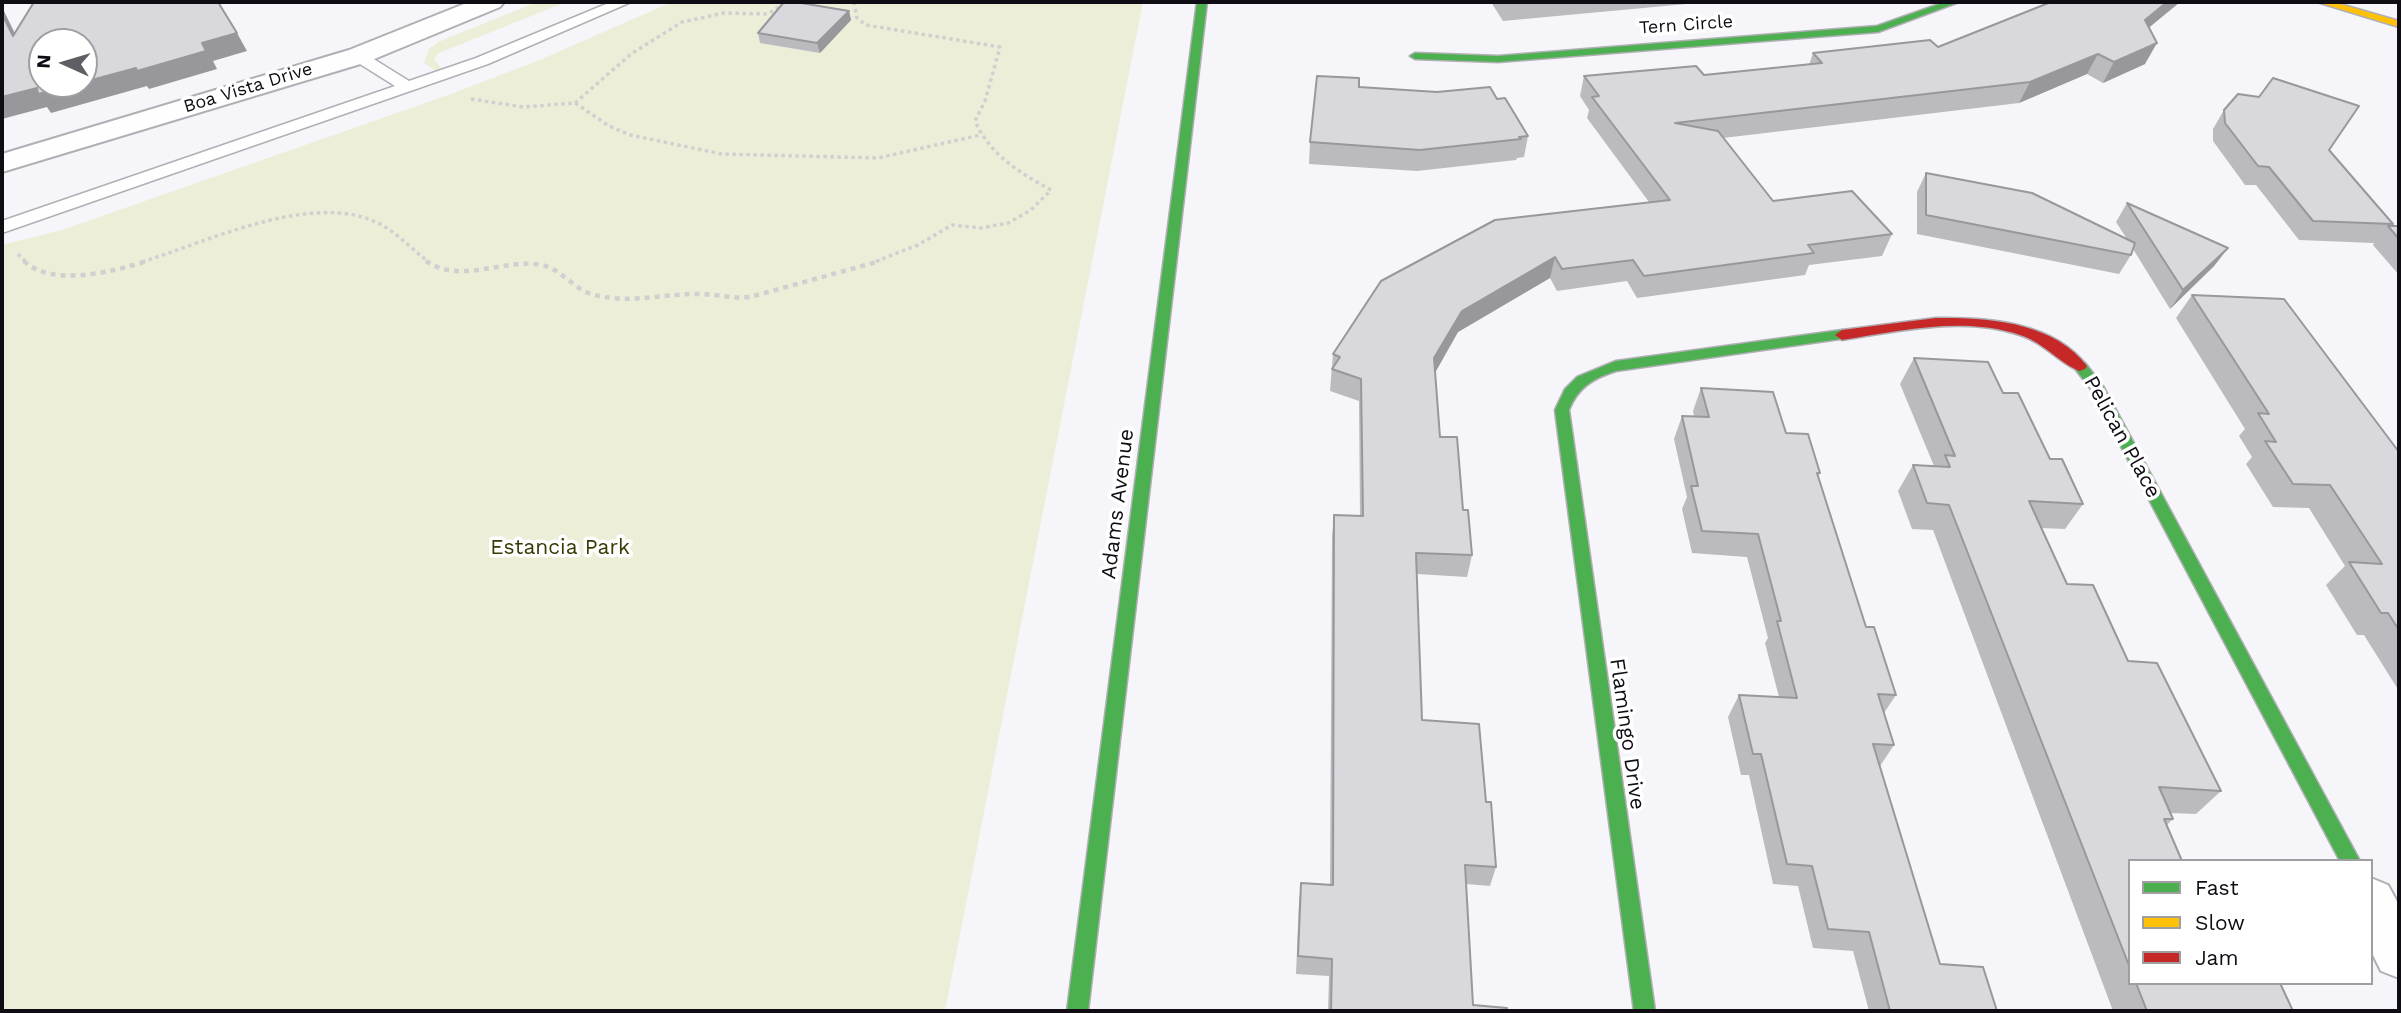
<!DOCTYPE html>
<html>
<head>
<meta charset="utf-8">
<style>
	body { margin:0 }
	#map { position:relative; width:2401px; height:1013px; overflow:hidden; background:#f6f5fa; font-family:"Work Sans",sans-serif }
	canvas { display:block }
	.frame { position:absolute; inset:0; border:4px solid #0f0d13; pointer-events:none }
	.legend { position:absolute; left:2128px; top:859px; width:245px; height:126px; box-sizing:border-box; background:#fff; border:2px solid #9f9ea1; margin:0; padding:9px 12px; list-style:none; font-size:21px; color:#0f0d13 }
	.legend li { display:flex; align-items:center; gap:14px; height:35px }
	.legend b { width:35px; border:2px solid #9f9ea1 }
	.north { position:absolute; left:28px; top:28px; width:70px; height:70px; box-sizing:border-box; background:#fff; border:2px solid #9f9ea1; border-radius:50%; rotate:274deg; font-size:19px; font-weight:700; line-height:28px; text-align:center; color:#0f0d13 }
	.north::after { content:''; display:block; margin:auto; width:24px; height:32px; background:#605e64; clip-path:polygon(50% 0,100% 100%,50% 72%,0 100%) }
</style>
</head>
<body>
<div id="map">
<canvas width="2401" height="1013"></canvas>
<div class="frame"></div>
<ul class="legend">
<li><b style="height:9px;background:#4caf50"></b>Fast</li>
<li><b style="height:9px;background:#ffc107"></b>Slow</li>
<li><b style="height:9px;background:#c62828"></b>Jam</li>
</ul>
<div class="north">N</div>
</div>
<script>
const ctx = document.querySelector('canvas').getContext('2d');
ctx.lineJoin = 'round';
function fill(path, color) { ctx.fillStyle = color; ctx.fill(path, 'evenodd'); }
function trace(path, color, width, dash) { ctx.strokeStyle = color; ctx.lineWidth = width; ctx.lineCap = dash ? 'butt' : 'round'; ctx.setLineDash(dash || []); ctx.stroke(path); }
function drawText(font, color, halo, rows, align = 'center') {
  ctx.font = font + ' "Work Sans",sans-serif'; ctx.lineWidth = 7; ctx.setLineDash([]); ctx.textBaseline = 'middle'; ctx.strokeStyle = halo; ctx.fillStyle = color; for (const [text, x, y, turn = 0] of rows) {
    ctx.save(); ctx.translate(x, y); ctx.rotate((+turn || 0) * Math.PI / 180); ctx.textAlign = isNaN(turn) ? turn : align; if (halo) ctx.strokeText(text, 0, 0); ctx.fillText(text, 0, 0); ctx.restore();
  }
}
const green = new Path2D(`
	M537 2H566L439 53 434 59 442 69 435 70 424 63 429 49 438 42Z
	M672 2H1143L945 1011H2V245L62 230 451 94 542 59Z`);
const pathFar1 = new Path2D(`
	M854 2 857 18 866 25 1000 47 985 101 975 121C990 155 1020 173 1051 190L1031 210 1008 223 981 228 952 225 918 245 874 262
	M471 99 523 107 575 103 609 126 630 135 722 154 878 158 980 135
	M575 103 631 54 682 22 724 13 768 14 786 2
	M18 254 26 262
	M142 262C209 241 312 191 378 223 398 233 411 249 429 262`);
const path = new Path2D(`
	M24 261C52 288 115 271 147 261
	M426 261C461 285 502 258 541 265 561 268 572 288 591 294 624 304 659 295 692 294 712 293 730 299 750 297L880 261`);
const lane = new Path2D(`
	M611 2H631L488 64 2 233V221L395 86 352 59 350 56 352 53H364L409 81 476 58Z`);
const street = new Path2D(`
	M469 2H504L500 7 367 62 2 172V154L349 50Z
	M2371 878 2388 885 2399 905V978L2381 971 2371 951Z`);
const fast = new Path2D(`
	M1197 2H1207L1088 1011H1067Z
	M1945 2H1959L1878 32 1498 62 1415 59 1410 56 1415 53 1498 56 1877 26Z
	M1842 330 1847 332 1849 335 1847 338 1616 371C1594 378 1578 387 1569 410L1655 1011H1634L1555 410 1565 389 1577 377 1616 361Z
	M2080 361 2085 363 2103 386 2360 861H2340L2090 388 2073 366Z`);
const slow = new Path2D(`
	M2317 2H2333L2399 21V27Z`);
const jam = new Path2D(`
	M1936 318C1987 317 2054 322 2087 366L2085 369C2080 371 2080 372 2075 369 2055 359 2044 343 2020 335 1963 316 1899 331 1842 340L1835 335 1842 330Z`);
const wall = new Path2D(`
	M1491 2H1708L1503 21Z
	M2180 2 2149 27 2145 64 2103 83 2087 74 2019 103 1723 138 1773 201 1892 234 1882 256 1809 265 1805 275 1637 298 1627 281 1557 291 1550 278 1458 332 1435 372 1440 437 1463 510 1472 555 1467 577 1417 574 1422 720 1486 802 1496 867 1490 886 1466 884 1473 1005 1507 1011H1328L1329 976 1296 974 1299 902 1301 883 1330 885 1332 536 1334 515 1360 516 1359 401 1330 391 1333 354 1649 202 1587 118 1589 110 1580 96 1584 76 1704 75 1809 65 1813 53 1938 47Z
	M849 11 851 20 820 53 760 43 758 33Z
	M1497 99 1528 136 1524 157 1517 158 1516 160 1417 171 1309 164 1310 142Z
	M2224 110 2329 150 2393 224 2391 226H2399V275L2373 245 2374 243 2299 240 2256 185H2245L2213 141V129Z
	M1926 173 2127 239 2116 222 2127 203 2228 248 2214 266 2170 309 2133 249 2131 255 2119 274 1917 234V192Z
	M2192 295 2399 452V691L2364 635H2357L2326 585 2345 566 2309 508 2273 507 2246 464 2252 457 2239 436 2245 429 2176 318Z
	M1914 358 2003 393 2083 504 2065 529 2041 528 2067 584 2128 661 2221 791 2196 814 2170 813 2173 819 2130 861V983H2280L2293 1011H2113L1933 530 1912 529 1898 491 1913 465 1934 466 1900 384Z
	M1701 388 1786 433 1820 473 1818 476 1866 627 1896 695 1884 713 1894 745 1880 766 1940 964 1997 1011H1869L1853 951 1813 948 1798 886 1773 884 1749 775H1741L1728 717 1739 695 1779 697 1765 643 1768 638 1747 557 1692 553 1682 509 1687 497 1674 439 1682 416H1694L1693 411Z`);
const shadedWall = new Path2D(`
	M2167 2H2180L2134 40 2145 20Z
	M2 7 25 54 13 36 2 14Z
	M849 11 851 20 820 53 817 43Z
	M237 33 247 51 213 61 217 69 149 89 147 86 51 113 47 107 2 119V97L37 88 84 84V82L202 43Z
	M2157 43 2145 64 2103 83 2114 62Z
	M2098 54 2087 74 2019 103 2030 82Z
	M2228 248 2214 266 2170 309 2183 290Z
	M1555 257 1550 278 1458 332 1431 380 1434 358 1462 311Z`);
const building = new Path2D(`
	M34 2H218L237 33 202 43 206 51 137 71 136 68 84 82V42H42V84H77L38 94 37 88 2 97V14L13 36Z
	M784 2H795L849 11 817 43 758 33Z
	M2051 2H2167L2145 20 2157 43 2114 62 2098 54 2030 82 1675 123 1718 131 1773 201 1852 191 1892 234 1808 245 1814 253 1644 276 1633 260 1562 269 1555 257 1462 311 1434 358 1440 437H1457L1463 510H1468L1472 555 1416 553 1422 720 1479 724 1486 802H1491L1496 867 1465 865 1473 1005 1507 1008V1011H1331L1332 959 1298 956 1301 883 1333 885 1334 515 1363 516 1361 379 1332 369 1340 357 1333 354 1381 281 1495 220 1670 200 1592 97 1599 96 1584 76 1696 66 1704 75 1822 63 1813 53 1930 40 1938 47Z
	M1317 76 1359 78V87L1437 92 1490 87 1497 99 1505 98 1528 136 1519 137 1521 139 1420 150 1310 142Z
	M2273 78 2359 106 2329 150 2393 224 2313 221 2269 167 2258 166 2225 123 2224 110 2238 94 2259 97Z
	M1926 173 2032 193 2135 243 2131 255 1926 215Z
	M2127 203 2228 248 2183 290Z
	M2388 226H2399V239Z
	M2192 295 2284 299 2399 452V630L2388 613H2381L2349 562 2382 564 2330 485 2293 484 2265 441 2276 442 2258 413 2269 414Z
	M1914 358 1988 362 2003 393H2018L2050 459H2062L2083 504 2029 501 2067 584 2093 585 2128 661 2157 663 2221 791 2159 787 2173 819H2164L2182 861H2130V968L1949 505 1927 503 1913 465 1950 467 1945 455 1955 456Z
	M1701 388 1773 392 1786 433 1808 434 1820 473H1817L1866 627H1874L1896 695 1878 694 1894 745 1873 744 1940 964 1983 967 1997 1011H1890L1869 932 1828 929 1812 866 1787 864 1761 754H1753L1739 695 1797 698 1777 621H1781L1758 534 1702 531 1691 486H1698L1682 416 1709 417Z
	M2136 983H2280L2293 1011H2147Z`);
const farStreetnames = [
	["Tern Circle",1686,25,-4],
	["Boa Vista Drive",248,88,-17]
];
const streetNames = [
	["Pelican Place",2122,437,61],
	["Adams Avenue",1118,504,-83],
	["Flamingo Drive",1627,734,82]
];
const parkNames = [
	["Estancia Park",560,548]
];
fill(green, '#edeed7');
trace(lane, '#b0afb4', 3);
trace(street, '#b0afb4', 4);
trace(fast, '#b0afb4', 3);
trace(slow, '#b0afb4', 3);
trace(jam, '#b0afb4', 3);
trace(pathFar1, '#d0d0d1', 3.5, [3.5, 3.5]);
trace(path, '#d0d0d1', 4.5, [5, 5]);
fill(lane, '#fefefe');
fill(street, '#fefefe');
fill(fast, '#4caf50');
fill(slow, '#ffc107');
fill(jam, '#c62828');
fill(wall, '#bbbabe');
fill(shadedWall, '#98979b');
fill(building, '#d9d8dd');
trace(building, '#98979b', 2);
drawText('18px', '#0f0d13', '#fff', farStreetnames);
drawText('21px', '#0f0d13', '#fff', streetNames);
drawText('21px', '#393a04', '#fff', parkNames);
</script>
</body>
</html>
